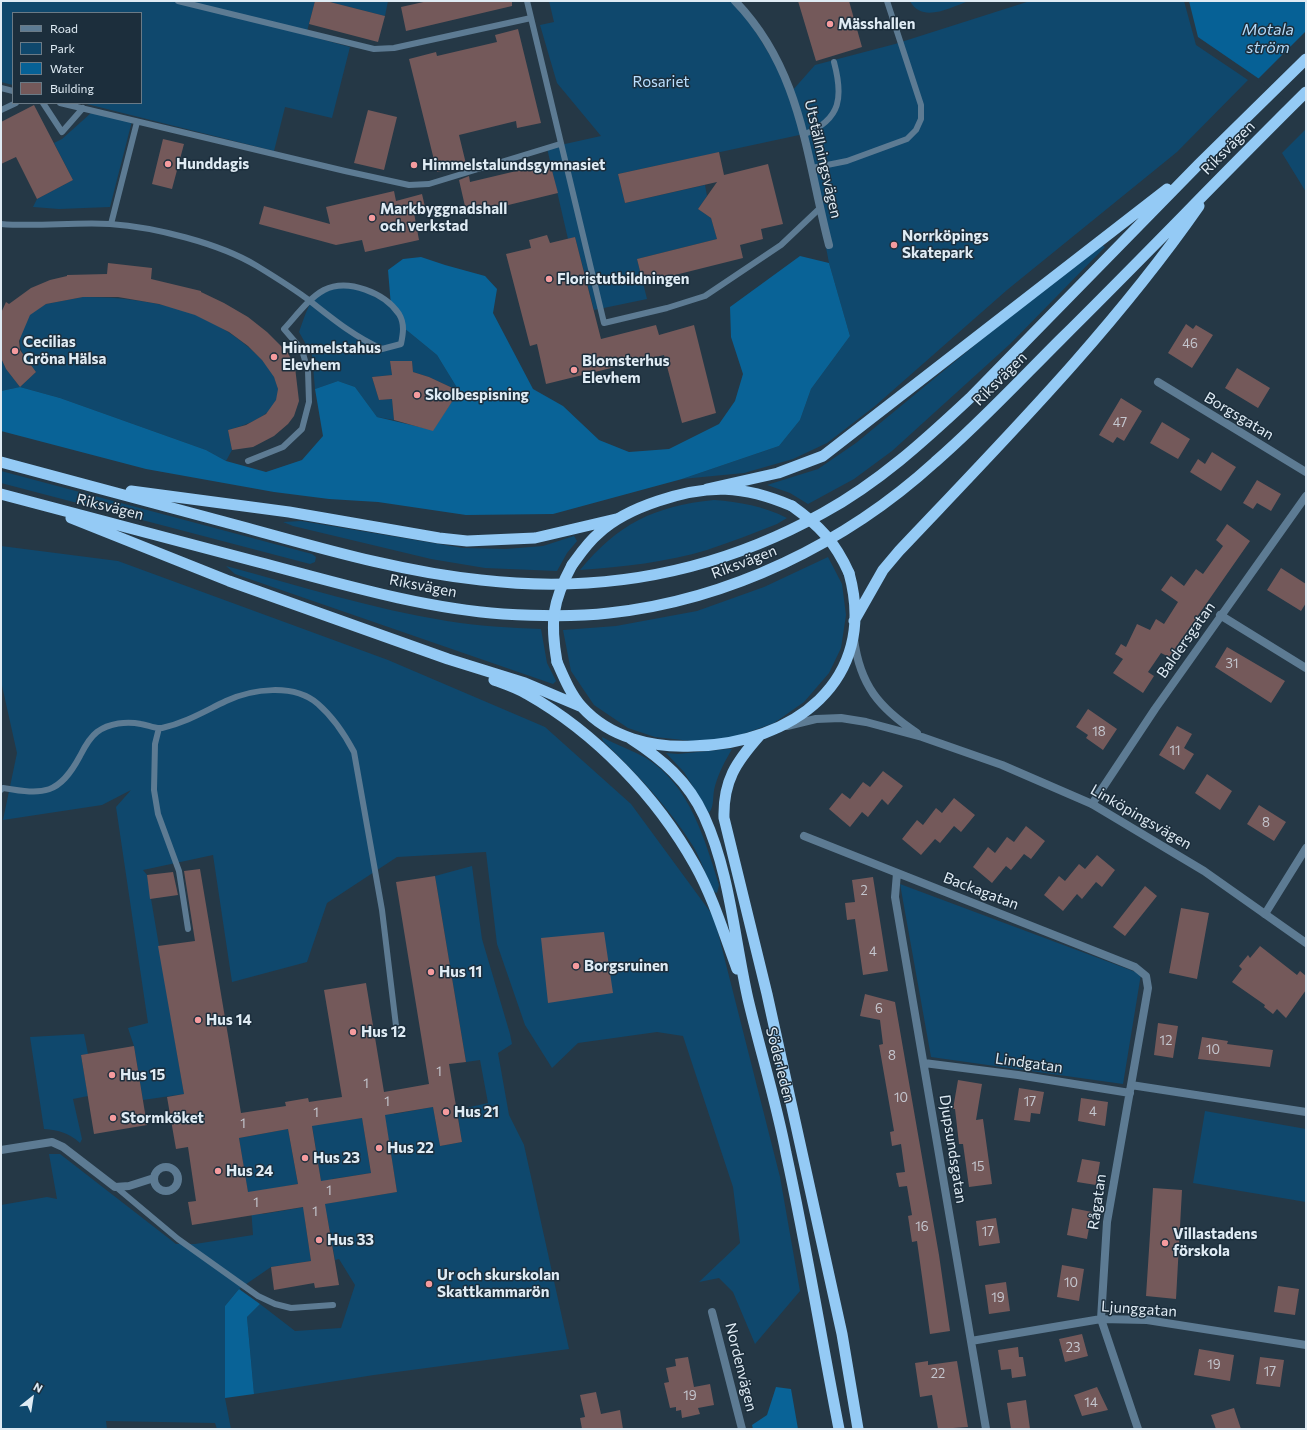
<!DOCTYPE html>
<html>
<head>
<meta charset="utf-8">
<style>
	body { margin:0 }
	#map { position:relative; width:1307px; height:1430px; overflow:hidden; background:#253846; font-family:Commissioner,sans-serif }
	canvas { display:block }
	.frame { position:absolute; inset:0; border:2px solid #dfebf4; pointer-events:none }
	.legend { position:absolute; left:12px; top:12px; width:130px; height:92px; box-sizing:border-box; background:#1c2e3c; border:1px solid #6a7a86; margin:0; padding:5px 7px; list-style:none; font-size:12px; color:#dfebf4 }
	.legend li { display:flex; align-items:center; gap:8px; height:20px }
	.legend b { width:20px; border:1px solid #6a7a86 }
	.north { position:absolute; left:12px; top:1378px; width:40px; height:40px; -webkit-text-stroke:3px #1c2e3c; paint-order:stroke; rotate:30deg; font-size:11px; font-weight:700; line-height:16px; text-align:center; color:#dfebf4 }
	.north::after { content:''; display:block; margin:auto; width:14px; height:18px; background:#dfebf4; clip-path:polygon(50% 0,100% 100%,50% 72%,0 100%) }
</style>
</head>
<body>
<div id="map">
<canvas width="1307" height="1430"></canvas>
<div class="frame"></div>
<ul class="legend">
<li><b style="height:5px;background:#5d7b93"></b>Road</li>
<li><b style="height:11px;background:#0f486d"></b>Park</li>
<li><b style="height:11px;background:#066196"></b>Water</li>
<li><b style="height:11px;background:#74595a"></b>Building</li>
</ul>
<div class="north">N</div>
</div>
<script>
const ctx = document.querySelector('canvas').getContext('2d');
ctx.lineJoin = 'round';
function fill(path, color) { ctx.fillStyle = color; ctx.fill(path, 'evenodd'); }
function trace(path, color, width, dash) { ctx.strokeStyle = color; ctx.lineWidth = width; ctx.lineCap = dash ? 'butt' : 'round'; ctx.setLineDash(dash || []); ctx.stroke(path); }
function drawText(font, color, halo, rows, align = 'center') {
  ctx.font = font + ' Commissioner,sans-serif'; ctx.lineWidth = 3; ctx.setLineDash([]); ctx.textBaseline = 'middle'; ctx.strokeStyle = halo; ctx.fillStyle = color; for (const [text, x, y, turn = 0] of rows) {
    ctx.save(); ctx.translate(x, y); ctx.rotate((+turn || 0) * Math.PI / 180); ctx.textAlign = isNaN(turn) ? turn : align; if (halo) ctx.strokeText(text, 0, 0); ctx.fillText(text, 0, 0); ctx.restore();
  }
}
const green = new Path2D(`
	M1 1H315L306 35 350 47 332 118 285 107 274 151 83 103H141V13H13V85L1 82Z
	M326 1H388L385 16Z
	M549 1H735L741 8 792 91 815 65 895 44 1030 1H1184L1196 45 1248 80 1177 152 1007 290 875 406 827 443 793 459 744 473 682 479 779 446 800 420 811 389 850 336 829 263 804 134 618 174 625 203 705 185 707 196 698 209 711 218 717 239 637 259 647 299 594 310 575 237 568 239 547 148 601 136 557 83 540 25 554 22Z
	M910 1H969C951 7 922 24 910 1Z
	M91 113 132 121 110 207 59 209 33 207 37 199 73 180 54 143 62 139Z
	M1306 129V192L1282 153Z
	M1102 245 1105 247 1010 344 892 451 854 479 808 504 790 493 767 485 818 469 856 443 1020 308Z
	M338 286 359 288 391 306 404 328 437 355 459 391 429 377 413 372 412 361H390L392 375 372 377 379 400 392 399 394 420 377 417 355 387 338 381 315 389 312 355 299 332C309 305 309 295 338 286Z
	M83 297C121 297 157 301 194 314 219 323 275 359 278 389 280 414 247 425 228 430L232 450 226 461 206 450 60 398 20 387 1 391V358L6 369 20 387 36 372C17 349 17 345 25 317L46 304Z
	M1 471 312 554 316 557 315 562 310 564 1 483Z
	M714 500C740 502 763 506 787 518L777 524C754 533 731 542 707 550 667 562 623 567 580 570 618 524 654 506 714 500Z
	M301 521 463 548 506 549 543 546 574 536 577 541 567 553 557 571 485 568 431 559 293 526 283 522Z
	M1 546 118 561 388 660 545 727 631 804 714 917 780 1177 800 1291 755 1344 733 1292 719 1278 699 1282 740 1243 733 1187 683 1036 657 1032 578 1043 552 1068 525 1025 497 944 486 852 397 857 327 903 307 962 232 982 213 855 143 870 147 875 184 1094 143 1100 134 1046 128 1028 148 1023 116 807 131 790 102 805 3 820 17 753 1 681Z
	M828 557 842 584 846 615 841 648 829 673 804 702 774 723 729 739 692 741 655 737 628 728 594 705 571 671 563 630 616 626 697 611 764 587Z
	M226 566C299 586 373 609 447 621 478 626 510 628 541 629L547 663 556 681 553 684 235 574Z
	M602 737C616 745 632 750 646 758 690 785 705 840 719 885L717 893 713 891C706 876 701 859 693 846 668 806 636 773 603 741Z
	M728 749H732C725 761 719 772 715 786 712 795 715 805 709 813L684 772 666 753 678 754Z
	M472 866 482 939 510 1034 512 1044 498 1053 509 1115 524 1145 569 1349 374 1375 254 1394 247 1317 260 1304 295 1331 341 1328 355 1285 339 1259 335 1260 327 1216 319 1217 317 1205 397 1192 383 1106 392 1104 394 1114 433 1107 440 1146 462 1142 457 1110 488 1103 480 1060 466 1062 435 876Z
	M900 884 1141 974 1123 1084 931 1057Z
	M84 1034 88 1054 81 1055 88 1096 73 1099 82 1139 80 1143C69 1133 59 1130 44 1129L30 1037Z
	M1205 1111 1306 1129V1202L1193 1183Z
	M362 1118 371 1173 332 1179 333 1189 321 1181 312 1125Z
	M288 1129 298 1184 248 1193 239 1138Z
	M49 1154H60L176 1244H195L253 1235 251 1207 263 1214 311 1206 313 1218 305 1220 311 1261 271 1267 239 1289 225 1306V1398L231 1429H217L215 1423 106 1421 107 1429H1V1205L47 1197 57 1199Z`);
const forest = new Path2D(`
	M800 256 829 263 850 336 811 389 800 420 779 446 682 479 553 514 466 515 378 502 329 499 274 492 146 469 1 431V391L20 387 60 398 206 450 226 461 266 472 302 460 323 436 315 389 338 381 355 387 377 417 433 430 459 391 437 355 404 328 391 306 388 270 403 259 421 257 445 265 485 276 497 289 493 313 533 389 563 406 599 440 629 452 669 449 719 424 735 401 743 374 731 337 730 307Z
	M239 1289 260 1304 247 1317 254 1394 225 1398V1306Z
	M776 1387 791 1389 798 1429H753L752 1425 767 1415Z`);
const water = new Path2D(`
	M1189 1H1306V111L1198 37Z`);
const pier = new Path2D(`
	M1306 31V113L1257 80Z`);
const building = new Path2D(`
	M315 1H326L385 16 378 42 309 24Z
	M428 1H512V6L406 31 401 7Z
	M798 1H849L862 47 816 61Z
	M518 29 541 123 517 128 516 121 459 135 467 168 456 171V168L437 172 409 59 436 52 437 56 497 42 495 35Z
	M34 105 73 180 37 199 16 157 1 164V122Z
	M368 110 397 117 384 170 354 163Z
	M163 139 184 144 172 189 152 184Z
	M719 152 724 175 768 164 783 224 761 229 763 239 740 245 743 258 643 283 637 259 717 239 711 218 698 209 717 182 625 203 618 174Z
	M550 163 558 193 467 215 459 180 469 176 470 182Z
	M394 191 396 201 422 194 426 211 414 213 419 240 365 252 362 240 336 245 259 224 264 206 330 224 326 207Z
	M547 235 550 243 575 237 601 339 656 325 659 335 694 325 716 413 682 423 664 355 546 384 537 344 530 346 506 254 531 248 529 240Z
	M108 263 152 268 151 279 201 291V292L224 303 248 317 267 332 288 353 295 367 299 401 294 416 288 424 274 436 253 447 232 450 228 430 246 425 266 414 276 400 278 389 274 377 262 360 248 346 229 332 195 315 159 304 118 297H83L46 304 30 315 19 341 20 350 36 372 20 387 6 369 1 358V313L6 302 9 304 31 288 50 280 67 276V275L107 274Z
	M1186 324 1193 329 1196 325 1213 335 1192 368 1168 353Z
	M390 361H412L413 372 429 377 459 391 433 431 394 420 392 399 379 400 372 377 392 375Z
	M1237 368 1270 388 1258 408 1225 388Z
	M1121 398 1142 411 1124 441 1117 437 1113 443 1099 435Z
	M1162 422 1190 439 1178 459 1150 443Z
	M1212 452 1236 467 1221 491 1190 472 1198 459 1205 464Z
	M1257 480 1281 494 1271 511 1257 503 1253 509 1243 503Z
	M1227 524 1250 541 1169 657 1161 653 1148 672 1154 676 1143 693 1113 673 1123 659 1115 654 1121 644 1126 647 1137 624 1150 630 1156 619 1164 624 1178 602 1161 590 1171 576 1184 586 1196 569 1203 574 1223 546 1216 540Z
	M1281 568 1306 584V603L1301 611 1267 590Z
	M1227 647 1285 681 1271 703 1215 667Z
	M1088 709 1117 729 1103 750 1086 738 1088 735 1076 727Z
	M1177 726 1192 734 1184 748 1194 754 1184 770 1159 755Z
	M883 771 903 786 888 805 882 799 868 817 862 812 850 827 829 809 842 793 850 799 863 782 870 787Z
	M1207 774 1232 791 1220 810 1195 793Z
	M954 798 975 815 961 832 954 826 940 843 935 839 921 855 902 839 917 820 923 825 936 808 942 813Z
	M1259 805 1286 822 1274 841 1247 824Z
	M1026 826 1045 841 1031 859 1024 854 1011 870 1006 866 992 883 973 867 988 847 995 853 1007 837 1014 842Z
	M1097 855 1115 870 1102 887 1096 882 1082 899 1077 894 1063 911 1044 895 1059 876 1065 881 1079 864 1085 869Z
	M200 869 241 1113 286 1106 285 1102 308 1098 309 1102 342 1097 324 990 366 983 384 1092 429 1084 396 882 435 876 466 1062 449 1064 462 1142 440 1146 433 1107 385 1115 397 1192 325 1204 339 1285 315 1288 314 1283 274 1290 271 1267 311 1261 303 1207 192 1225 188 1202 196 1201 188 1147 176 1149 167 1097 184 1094 158 946 195 941 184 871ZM362 1118 371 1173 321 1181 312 1126ZM288 1129 298 1184 248 1192 239 1138Z
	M173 872 178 895 150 899 147 875Z
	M873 877 888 971 863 975 855 919 847 920 845 903 855 902 852 880Z
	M1145 886 1157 896 1125 936 1113 927Z
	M1181 908 1209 913 1197 979 1169 973Z
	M604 932 613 993 548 1003 541 938Z
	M1260 946 1297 975 1300 971 1306 976V990L1286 1018 1277 1009 1273 1014 1264 1007 1265 1005 1232 982 1242 969 1239 966 1248 955 1250 958Z
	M865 994 895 1002 939 1255 950 1331 930 1334 917 1241 912 1242 908 1216 912 1215 907 1186 899 1187 896 1173 905 1172 901 1144 892 1146 890 1132 894 1131 879 1045 883 1044 880 1020 860 1016Z
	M1158 1023 1178 1026 1173 1058 1154 1055Z
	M1202 1037 1228 1041 1227 1044 1273 1050 1270 1067 1198 1059Z
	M134 1046 147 1125 94 1134 81 1055Z
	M958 1080 982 1084 976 1120 983 1119 992 1184 969 1187 963 1144H959L955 1109H953Z
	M1019 1088 1044 1092 1040 1114 1031 1113 1030 1122 1014 1120Z
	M1081 1098 1108 1102 1105 1126 1078 1121Z
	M1082 1159 1100 1162 1096 1185 1077 1182Z
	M1153 1188 1182 1190 1176 1299 1146 1296Z
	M1072 1208 1092 1212 1087 1239 1067 1235Z
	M996 1218 1000 1243 979 1246 976 1221Z
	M1062 1265 1084 1269 1079 1301 1057 1297Z
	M1006 1282 1010 1311 989 1314 985 1285Z
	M1278 1286 1299 1289 1295 1315 1274 1312Z
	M1082 1334 1088 1356 1065 1362 1059 1339Z
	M1018 1347 1019 1357H1023L1026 1376 1012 1378 1011 1369 1001 1370 998 1350Z
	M1199 1349 1234 1355 1230 1381 1194 1375Z
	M688 1357 694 1387 710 1384 714 1405 698 1408 700 1414 682 1418 681 1410 676 1411V1407L670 1408 664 1383 669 1382 666 1368 676 1366 675 1359Z
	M1260 1357 1284 1360 1280 1387 1256 1384Z
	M928 1361V1365L957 1361 968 1427 938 1429 932 1395 920 1397 915 1363Z
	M1097 1387 1108 1410 1082 1416 1074 1395Z
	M596 1392 601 1414 620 1410 623 1429H582L580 1418 585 1417 580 1395Z
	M1026 1400 1030 1429H1011L1007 1403Z
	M1234 1408 1241 1429H1216L1211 1415Z`);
const service = new Path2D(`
	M178 1 374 49 394 48 531 18
	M527 1 604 323 667 308 705 296 781 245 819 209
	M1 88 13 91
	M43 103 62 132 83 108
	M60 103 345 171 409 185 429 184 560 144
	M1 110 16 103
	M805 134C842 119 843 96 834 62
	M812 168 847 161 907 139 916 130 921 119V105L887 1
	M1 224C36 227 74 222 110 224 154 227 219 243 257 266 275 277 293 288 310 301 334 320 355 337 382 349L401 344C403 334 405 324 399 314 385 293 348 278 324 290 309 298 296 316 284 329L302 350 308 371 309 402 302 429 283 447 248 461
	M111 224 137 122
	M159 728 155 744 154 790 158 814 179 871 188 929
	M1 790 3 788C44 795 59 795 80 756 84 748 89 738 97 732 109 723 127 721 141 724 148 725 155 729 162 728 187 722 203 712 226 701 252 689 294 683 318 704 333 717 345 735 354 752L382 910 397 1034
	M116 1187 178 1239 258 1296 275 1304 291 1308 333 1305`);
const minor = new Path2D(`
	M735 1C802 70 806 157 829 245
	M1158 382 1306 472
	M1220 615 1306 668
	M1092 804 1155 709 1306 496
	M804 836 1135 967 1146 976 1148 988 1107 1222 1101 1319 1138 1429
	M897 873 895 897 986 1429
	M1265 914 1306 848
	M924 1063 1018 1075 1130 1093
	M1131 1085 1306 1112
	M1 1150 52 1142 63 1147 115 1187 129 1186 154 1178
	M154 1179a12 12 0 1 1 24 0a12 12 0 1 1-24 0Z
	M712 1312 742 1429
	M971 1341 1101 1319 1147 1320 1306 1345`);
const tertiary = new Path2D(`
	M854 639C860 685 879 708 917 733
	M787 726 816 719 841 718 866 722 922 737 1002 765 1092 804 1204 871 1306 943`);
const trunk = new Path2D(`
	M1 462C83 484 165 506 247 528 324 549 402 572 481 580 601 594 717 572 823 513 878 483 924 441 970 398L1199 164 1306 59
	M707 489 778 473 823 456 1167 189
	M131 491 289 512 439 538 467 541 535 538 616 519
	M1 494C87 517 173 539 258 562 338 583 420 608 503 614 538 616 575 617 609 613 730 600 846 543 935 462 979 424 1019 381 1060 340 1143 258 1223 174 1306 92
	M71 518 229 581 448 659 525 683 582 707
	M572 565C580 554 588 542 599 533 616 517 637 508 658 501 708 484 743 485 792 506
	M854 621 883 570 899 551C1004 440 1112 331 1199 206
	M557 662C564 678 571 695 582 707 610 738 653 748 693 746 792 744 879 682 849 573
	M494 680C505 684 517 688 527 694 596 733 657 797 695 865 713 897 724 934 737 969
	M760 735C736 762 723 781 724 818L767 994 842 1334 858 1429
	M631 739C662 759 688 781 704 816 730 873 734 937 748 999 760 1050 776 1101 786 1153 806 1244 821 1337 839 1429`);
const trunkBridge = new Path2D(`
	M792 506C820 526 835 542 849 573
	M557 662C550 622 552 602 572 565`);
const markers = [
	[830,24,4,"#f59b9e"],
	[168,164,4,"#f59b9e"],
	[414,165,4,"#f59b9e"],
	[372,218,4,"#f59b9e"],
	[894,245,4,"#f59b9e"],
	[549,279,4,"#f59b9e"],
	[15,351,4,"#f59b9e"],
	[274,357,4,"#f59b9e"],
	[574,370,4,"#f59b9e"],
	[417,395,4,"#f59b9e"],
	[576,966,4,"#f59b9e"],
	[431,972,4,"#f59b9e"],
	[198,1020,4,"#f59b9e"],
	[353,1032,4,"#f59b9e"],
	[112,1075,4,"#f59b9e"],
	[446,1112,4,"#f59b9e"],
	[113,1118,4,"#f59b9e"],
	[379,1148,4,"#f59b9e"],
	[305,1158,4,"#f59b9e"],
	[218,1171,4,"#f59b9e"],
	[319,1240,4,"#f59b9e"],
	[1165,1243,4,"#f59b9e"],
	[429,1284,4,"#f59b9e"]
];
const numberNames = [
	["46",1190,344],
	["47",1120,423],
	["31",1232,664],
	["18",1099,732],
	["11",1175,751],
	["8",1266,823],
	["2",864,891],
	["4",873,952],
	["6",879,1009],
	["12",1166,1041],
	["10",1213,1050],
	["8",892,1056],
	["1",439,1072],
	["1",366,1084],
	["10",901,1098],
	["1",387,1102],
	["17",1030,1102],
	["4",1093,1112],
	["1",316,1113],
	["1",243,1124],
	["15",978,1167],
	["1",329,1191],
	["1",256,1203],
	["1",315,1212],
	["16",922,1227],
	["17",988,1232],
	["10",1071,1283],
	["19",998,1298],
	["23",1073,1348],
	["19",1214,1365],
	["17",1270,1372],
	["22",938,1374],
	["19",690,1396],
	["14",1091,1403]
];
const poiNames = [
	["Mässhallen",838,24],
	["Hunddagis",176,164],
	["Himmelstalundsgymnasiet",422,165],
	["Markbyggnadshall",380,209],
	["och verkstad",380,226],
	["Norrköpings",902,236],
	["Skatepark",902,253],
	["Floristutbildningen",557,279],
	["Cecilias",23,342],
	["Gröna Hälsa",23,359],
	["Himmelstahus",282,348],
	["Elevhem",282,365],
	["Blomsterhus",582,361],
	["Elevhem",582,378],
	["Skolbespisning",425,395],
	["Borgsruinen",584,966],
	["Hus 11",439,972],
	["Hus 14",206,1020],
	["Hus 12",361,1032],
	["Hus 15",120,1075],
	["Hus 21",454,1112],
	["Stormköket",121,1118],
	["Hus 22",387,1148],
	["Hus 23",313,1158],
	["Hus 24",226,1171],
	["Villastadens",1173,1234],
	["förskola",1173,1251],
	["Hus 33",327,1240],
	["Ur och skurskolan",437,1275],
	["Skattkammarön",437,1292]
];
const parkNames = [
	["Rosariet",661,82]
];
const streetNames = [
	["Riksvägen",1228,148,-45],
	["Utställningsvägen",823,159,77],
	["Riksvägen",1000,379,-45],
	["Borgsgatan",1239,416,31],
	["Riksvägen",110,507,14],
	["Riksvägen",744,562,-21],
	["Riksvägen",423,586,11],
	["Baldersgatan",1186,640,-55],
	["Linköpingsvägen",1141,817,30],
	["Backagatan",981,891,21],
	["Lindgatan",1029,1063,8],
	["Söderleden",780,1065,76],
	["Djupsundsgatan",953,1149,81],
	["Rågatan",1097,1202,-82],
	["Ljunggatan",1139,1309,4],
	["Nordenvägen",741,1367,76]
];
const waterNames = [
	["Motala",1268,30],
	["ström",1268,48]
];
fill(green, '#0f486d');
fill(forest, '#096397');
fill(water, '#066196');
fill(pier, '#253846');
fill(building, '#74595a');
trace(service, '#5d7b93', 6);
trace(minor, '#5d7b93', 8);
trace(tertiary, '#5d7b93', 8);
trace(trunk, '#94caf5', 11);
trace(trunkBridge, '#94caf5', 11);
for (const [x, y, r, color] of markers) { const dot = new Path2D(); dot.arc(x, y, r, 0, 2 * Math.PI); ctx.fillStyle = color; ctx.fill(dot); trace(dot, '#1c2e3c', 1.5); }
drawText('13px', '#c4c6ce', null, numberNames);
drawText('bold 15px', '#dfebf4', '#1c2e3c', poiNames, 'left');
drawText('15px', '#bbe0ff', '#1c2e3c', parkNames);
drawText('15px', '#dfebf4', '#1c2e3c', streetNames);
drawText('italic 16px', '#b4d9f7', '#1c2e3c', waterNames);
</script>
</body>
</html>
